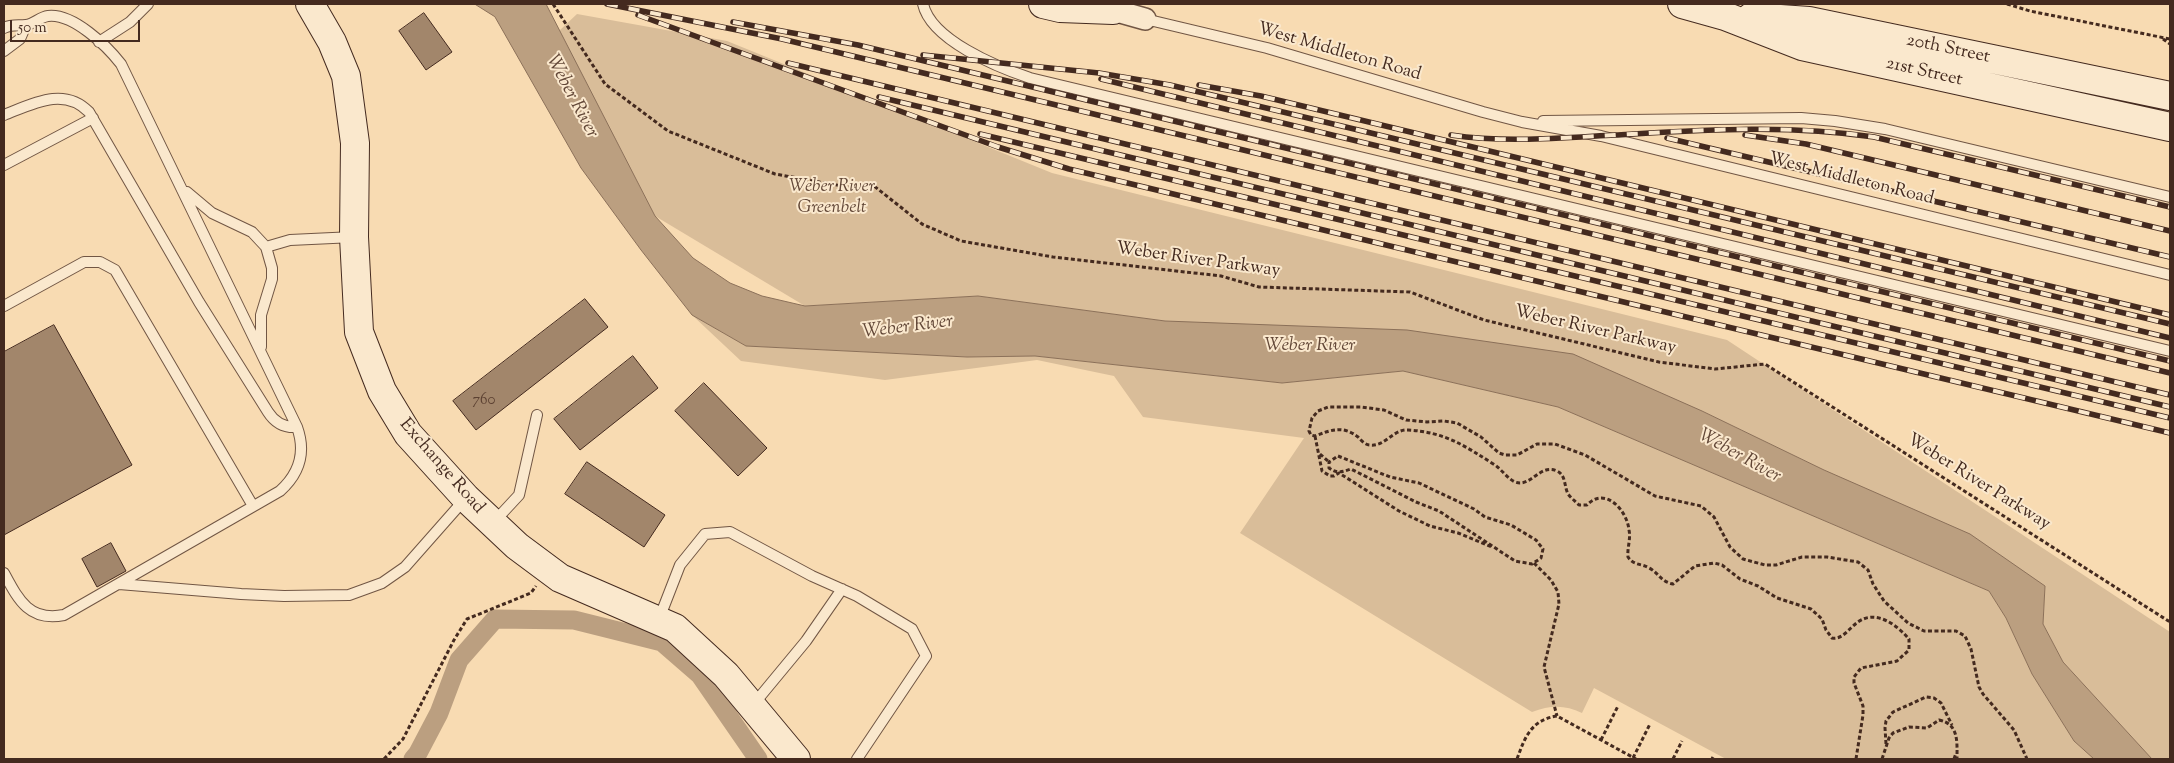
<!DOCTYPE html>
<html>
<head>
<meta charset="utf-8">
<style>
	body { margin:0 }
	#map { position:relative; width:2174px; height:763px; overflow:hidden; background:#f8dbb2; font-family:"Sorts Mill Goudy",serif }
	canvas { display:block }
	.frame { position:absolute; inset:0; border:5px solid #442a1f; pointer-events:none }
	.scale { position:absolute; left:10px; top:20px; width:130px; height:22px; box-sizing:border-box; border:2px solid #442a1f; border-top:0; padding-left:6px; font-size:15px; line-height:18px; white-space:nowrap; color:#442a1f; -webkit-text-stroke:4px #fae8cd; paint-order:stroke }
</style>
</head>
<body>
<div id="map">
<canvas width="2174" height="763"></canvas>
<div class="frame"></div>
<div class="scale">50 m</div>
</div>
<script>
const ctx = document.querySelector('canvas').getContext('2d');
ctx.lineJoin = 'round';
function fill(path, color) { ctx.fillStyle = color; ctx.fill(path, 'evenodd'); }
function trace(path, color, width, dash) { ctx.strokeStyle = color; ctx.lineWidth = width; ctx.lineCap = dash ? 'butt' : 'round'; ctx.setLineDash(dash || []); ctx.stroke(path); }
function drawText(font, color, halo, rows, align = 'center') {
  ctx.font = font + ' "Sorts Mill Goudy",serif'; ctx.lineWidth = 4; ctx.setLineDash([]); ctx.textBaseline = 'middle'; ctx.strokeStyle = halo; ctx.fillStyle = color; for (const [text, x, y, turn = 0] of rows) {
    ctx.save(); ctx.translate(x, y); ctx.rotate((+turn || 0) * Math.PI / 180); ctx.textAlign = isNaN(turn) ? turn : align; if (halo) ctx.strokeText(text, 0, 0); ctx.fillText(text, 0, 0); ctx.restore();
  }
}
const green = new Path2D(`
	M577 14 727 41 1052 173 1727 340 2170 632V759H2152L2063 662 2043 624 2045 586 1824 470 1702 411 1165 321 978 296 805 306 655 216 559 31Z
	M692 315 746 346 967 357 1035 356 1282 383 1403 371 1558 407 1989 591 2006 618 2032 674 2074 741 2094 759H1726L1594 688 1582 713C1565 705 1551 705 1532 712L1240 533 1304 438 1143 417 1114 376 1037 360 885 380 741 361Z`);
const water = new Path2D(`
	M475 4H546L655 216 693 258 730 283 762 296 805 306 978 296 1165 321 1407 330 1573 354 1702 411 1824 470 1970 534 2045 586 2043 624 2063 662 2152 759H2094L2074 741 2032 674 2006 618 1989 591 1558 407 1403 371 1282 383 1035 356 967 357 746 346 692 315 641 250 581 168 495 17Z`);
const canal = new Path2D(`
	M413 759 418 753 439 713 459 660 495 619 574 620 662 642 700 675 758 759`);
const building = new Path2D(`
	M424 13 452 52 426 70 399 31Z
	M585 299 608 327 476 430 453 401Z
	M54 325 132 465 4 535V352Z
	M633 356 658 388 580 450 554 419Z
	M704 383 767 448 738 476 675 411Z
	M587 462 665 515 644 547 565 494Z
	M111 543 126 571 97 587 82 559Z`);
const path = new Path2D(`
	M553 4 605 84 668 131 775 174 842 186H874L922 224 961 241 1053 257 1221 276 1259 287 1410 292 1484 320 1659 362 1715 369 1765 364 2170 622
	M2007 4 2030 11 2170 39
	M2163 39 2170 44
	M1315 436 1322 471 1330 476H1334L1339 473 1399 511 1430 526 1458 533 1492 547
	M1320 454 1329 462
	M1338 456 1390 477 1419 483 1474 509 1485 517 1511 525 1536 540 1543 549 1541 558 1532 564 1515 561 1439 511 1416 502 1351 469C1342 472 1337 474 1329 468V462Z
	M1534 563 1551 580 1558 592 1559 604 1544 667 1557 716
	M1601 740 1618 706
	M1886 744 1885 728 1886 721 1893 712 1926 697 1934 698 1941 703 1952 725
	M1633 758 1650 724
	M384 759 403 739 454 640 467 619 531 593 536 586
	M1517 759C1525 737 1531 720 1557 716L1636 759
	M1673 759 1682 741
	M1712 759 1713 757
	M1856 759 1863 715V706L1854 683V677L1861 668 1897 661 1909 650V639C1897 625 1876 609 1858 622 1850 627 1843 640 1832 638L1826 630 1822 619 1811 609 1777 598 1758 586 1740 579 1722 565 1714 563 1695 566 1673 584C1661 582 1659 573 1649 568 1641 563 1634 566 1628 557 1627 548 1631 539 1629 530 1627 510 1605 486 1587 505H1579C1575 501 1571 498 1568 494 1564 486 1566 475 1557 471 1540 463 1531 488 1515 482 1507 478 1502 470 1495 465 1465 446 1445 432 1408 430 1393 429 1385 447 1370 445 1365 445 1361 440 1358 437 1343 425 1331 430 1315 436L1311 435 1309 431 1312 418 1318 411 1328 407H1361L1384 410 1406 420 1427 422 1444 421 1457 423 1481 437 1499 453 1505 455H1517L1537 444H1555L1585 455 1655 496 1701 506 1714 517 1730 547 1743 559 1765 565H1776L1802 557H1827L1858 562 1868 570 1873 584 1884 601 1908 623 1924 631H1956L1965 636 1971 649 1979 687 1983 694 2014 730 2027 759
	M1882 759 1889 738 1893 733 1909 727 1927 728 1939 720C1959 724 1957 742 1957 759
	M1954 759 1956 753`);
const lane = new Path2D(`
	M923 4C931 40 997 67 1030 78L2170 351
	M1145 19 1267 48 1483 112 1522 122 1601 136 2170 275
	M4 28C12 24 18 26 26 25 34 24 40 17 48 16 73 13 107 46 121 64L297 427C306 452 300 473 280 491L64 615C29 622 18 599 4 573
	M99 42 130 22 148 4
	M4 51 20 39 26 25
	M4 115C32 104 64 86 89 112L199 302 268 412C275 423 284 428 297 427
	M1543 121 1801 118 1835 121 1885 129 2170 197
	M4 165 93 118
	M187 192 212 213 252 232 266 247 272 268V279L261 315V347
	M266 247 290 240 354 237
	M4 306 84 262H100L115 270 253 506
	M493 523 519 495 537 415
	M119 584 241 594 284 596 349 595 382 583 405 567 465 499
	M659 619 680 565 705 534 730 532 812 576 857 596 912 629 926 656 857 759
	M753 705 806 641 842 589`);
const street = new Path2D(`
	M1113 10 1145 19`);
const secondary = new Path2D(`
	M310 4 332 42 346 76 355 143 354 237 359 332 382 391 408 434 466 498 517 546 560 578 675 628 726 675 796 759
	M1043 4 1060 8 1113 10 1116 4
	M1682 4 1725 16 1802 46 2170 127
	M1751 17 1809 21 2170 96`);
const rail = new Path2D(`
	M607 4 782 39 2170 373
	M638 15 998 147 1069 169 2170 433
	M733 22 858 45 2170 361
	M923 55 1099 73 1170 85 2170 324
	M788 63 2170 395
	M1101 79 2170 338
	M1199 85 1261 96 2170 315
	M879 97 2170 407
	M980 134 2170 418
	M1451 135C1505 143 1560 138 1615 135 1702 130 1786 124 1874 137L2170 207
	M1745 135 1806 144 2170 231
	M1667 138 2170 257`);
const numberNames = [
	["760",484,401]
];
const streetNames = [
	["20th Street",1948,50,12],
	["West Middleton Road",1339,53,16],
	["21st Street",1924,73,13],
	["West Middleton Road",1851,180,14],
	["Weber River Parkway",1198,261,8],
	["Weber River Parkway",1595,331,13],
	["Exchange Road",441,467,49],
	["Weber River Parkway",1978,483,32]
];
const parkNames = [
	["Weber River",832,188],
	["Greenbelt",832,209]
];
const waterNames = [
	["Weber River",571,97,62],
	["Weber River",908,328,-7],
	["Weber River",1310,347],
	["Weber River",1739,457,29]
];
fill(green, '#d9bd99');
fill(water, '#bb9f80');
trace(water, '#8b7059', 1);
trace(canal, '#bb9f80', 19);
fill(building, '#a2866b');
trace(building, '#442a1f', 1);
trace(lane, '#715644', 12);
trace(street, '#715644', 24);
trace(secondary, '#442a1f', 30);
trace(path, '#442a1f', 3, [4, 2.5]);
trace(lane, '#fae8cd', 10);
trace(street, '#fae8cd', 21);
trace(secondary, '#fae8cd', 28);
trace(rail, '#442a1f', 5.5);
trace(rail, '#fae8cd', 4, [11]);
drawText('15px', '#5c4132', null, numberNames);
drawText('18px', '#442a1f', '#fae8cd', streetNames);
drawText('italic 18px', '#624737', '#fae8cd', parkNames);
drawText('italic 19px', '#624737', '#fae8cd', waterNames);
</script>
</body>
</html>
